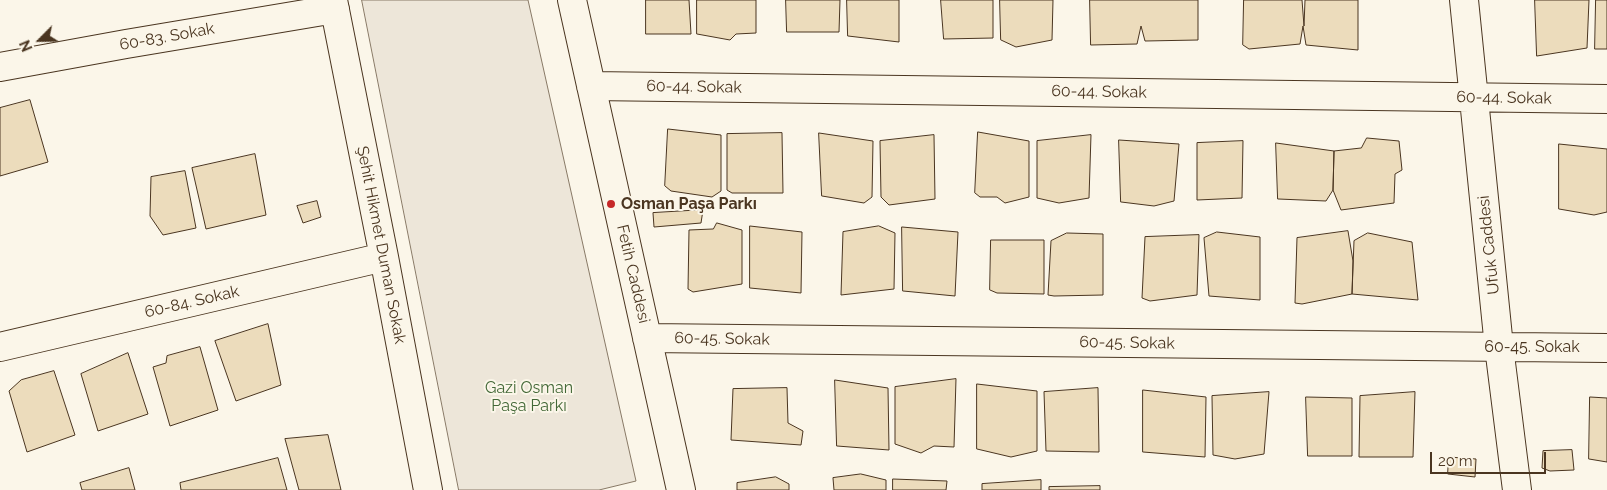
<!DOCTYPE html>
<html>
<head>
<meta charset="utf-8">
<style>
	body { margin:0 }
	#map { position:relative; width:1607px; height:490px; overflow:hidden; background:#fbf6e9; font-family:Raleway,sans-serif }
	canvas { display:block }
	.north { position:absolute; left:15px; top:15px; width:50px; height:50px; -webkit-text-stroke:4px #fbf6e9; paint-order:stroke; rotate:247deg; font-size:14px; font-weight:700; line-height:20px; text-align:center; color:#4a3520 }
	.north::after { content:''; display:block; margin:auto; width:18px; height:22px; background:#4a3520; clip-path:polygon(50% 0,100% 100%,50% 72%,0 100%) }
	.scale { position:absolute; left:1430px; top:452px; width:116px; height:22px; box-sizing:border-box; border:2px solid #4a3520; border-top:0; padding-left:6px; font-size:15px; line-height:18px; white-space:nowrap; color:#4a3520; -webkit-text-stroke:4px #fbf6e9; paint-order:stroke }
</style>
</head>
<body>
<div id="map">
<canvas width="1607" height="490"></canvas>
<div class="north">N</div>
<div class="scale">20 m</div>
</div>
<script>
const ctx = document.querySelector('canvas').getContext('2d');
ctx.lineJoin = 'round';
function fill(path, color) { ctx.fillStyle = color; ctx.fill(path, 'evenodd'); }
function trace(path, color, width, dash) { ctx.strokeStyle = color; ctx.lineWidth = width; ctx.lineCap = dash ? 'butt' : 'round'; ctx.setLineDash(dash || []); ctx.stroke(path); }
function drawText(font, color, halo, rows, align = 'center') {
  ctx.font = font + ' Raleway,sans-serif'; ctx.lineWidth = 4; ctx.setLineDash([]); ctx.textBaseline = 'middle'; ctx.strokeStyle = halo; ctx.fillStyle = color; for (const [text, x, y, turn = 0] of rows) {
    ctx.save(); ctx.translate(x, y); ctx.rotate((+turn || 0) * Math.PI / 180); ctx.textAlign = isNaN(turn) ? turn : align; if (halo) ctx.strokeText(text, 0, 0); ctx.fillText(text, 0, 0); ctx.restore();
  }
}
const green = new Path2D(`
	M362 0H528L636 481 599 490H459Z`);
const building = new Path2D(`
	M646 0H689L691 34H646Z
	M697 0H756V33L736 34 730 40 697 34Z
	M786 0H840L839 32H787Z
	M847 0H899V42L848 36Z
	M941 0H993V38L944 39Z
	M1000 0H1053L1052 40 1016 47 1001 40Z
	M1090 0H1198V40L1145 41 1141 26 1137 44 1091 45Z
	M1244 0H1302L1304 26 1305 0H1358V50L1306 45 1303 26 1300 44 1249 49 1243 45Z
	M1535 0H1589L1587 48 1537 56Z
	M1596 0H1607V49H1595Z
	M30 100 48 162 0 176V108Z
	M668 129 721 135V191L712 197 671 191 665 186Z
	M978 132 1029 141V197L1005 203 997 197H980L975 193Z
	M782 133 783 193H732L727 190V134Z
	M819 133 873 141 872 197 864 203 822 196Z
	M934 135 935 199 889 205 881 197 880 141Z
	M1091 135 1089 198 1059 203 1037 198V141Z
	M1367 138 1399 141 1402 170 1395 174 1394 203 1341 210 1333 190 1334 151 1361 148Z
	M1119 140 1179 144 1174 201 1154 206 1121 202Z
	M1243 141 1242 198 1197 200V143Z
	M1276 143 1334 151 1333 190 1326 201 1278 199Z
	M1559 144 1607 149V212L1594 215 1559 209Z
	M255 154 266 215 206 229 192 168Z
	M185 171 196 228 163 235 150 216 151 177Z
	M317 201 321 217 303 223 297 206Z
	M703 210 701 223 654 227 653 213Z
	M717 223 742 230V284L693 292 688 289 689 230 713 229Z
	M750 226 802 232 801 293 750 288Z
	M879 226 895 233 894 289 841 295 843 232Z
	M902 227 958 232 955 296 903 291Z
	M1348 231 1353 261 1352 294 1302 304 1295 303 1297 238Z
	M1217 232 1260 237V300L1209 296 1204 238Z
	M1067 233 1103 234V295L1054 296 1048 295 1051 241Z
	M1368 233 1412 242 1418 300 1352 294 1354 241Z
	M1199 235 1197 295 1150 301 1142 298 1145 237Z
	M991 240H1044V294L997 293 990 290Z
	M268 324 281 385 236 401 215 341Z
	M200 347 218 410 170 426 153 367 166 363 167 356Z
	M128 353 148 414 98 431 81 374Z
	M54 371 75 435 27 452 9 391 21 380Z
	M956 379 954 447 934 446 921 453 895 444V387Z
	M835 380 888 388 889 450 837 446Z
	M977 384 1037 391V451L1011 457 977 449Z
	M787 388 788 423 803 431 801 445 731 440 733 389Z
	M1098 388 1099 452 1046 451 1044 392Z
	M1143 390 1206 397 1205 457 1143 452Z
	M1269 392 1264 454 1235 459 1213 455 1212 396Z
	M1415 392 1413 457H1359L1360 396Z
	M1306 397 1352 398V456H1308Z
	M1590 397 1607 398V462L1589 459Z
	M328 435 341 490H299L285 439Z
	M1572 450 1574 470 1550 471 1542 468 1543 451Z
	M1449 457 1476 459 1475 477 1448 474Z
	M278 458 287 490H181L180 483Z
	M129 468 135 490H82L80 483Z
	M861 474 886 480V490H834L833 478Z
	M776 477 789 484V490H737V483Z
	M893 479 947 481 946 490H893Z
	M1041 480V490H982V484Z
	M1100 486V490H1049V487Z`);
const street = new Path2D(`
	M333 0 384 257 428 490
	M572 0 681 490
	M1464 0 1499 347 1517 490
	M0 67 126 44 335 9
	M591 86 1607 99
	M647 338 1607 348
	M0 347 384 257`);
const markers = [
	[611,204,5,"#c62828"]
];
const streetNames = [
	["60-83. Sokak",167,37,-10],
	["60-44. Sokak",694,87,1],
	["60-44. Sokak",1099,92,1],
	["60-44. Sokak",1504,98,1],
	["Şehit Hikmet Duman Sokak",381,245,79],
	["Ufuk Caddesi",1489,245,-96],
	["Fetih Caddesi",633,274,77],
	["60-84. Sokak",192,302,-13],
	["60-45. Sokak",722,339,1],
	["60-45. Sokak",1127,343,1],
	["60-45. Sokak",1532,347]
];
const poiNames = [
	["Osman Paşa Parkı",621,204]
];
const parkNames = [
	["Gazi Osman",529,388],
	["Paşa Parkı",529,406]
];
fill(green, '#ede6d9');
trace(green, '#887966', 1);
fill(building, '#ecdcbc');
trace(building, '#4a3520', 1);
trace(street, '#4a3520', 30);
trace(street, '#fbf6e9', 28);
for (const [x, y, r, color] of markers) { const dot = new Path2D(); dot.arc(x, y, r, 0, 2 * Math.PI); ctx.fillStyle = color; ctx.fill(dot); trace(dot, '#fbf6e9', 2); }
drawText('16px', '#4a3520', '#fbf6e9', streetNames);
drawText('bold 16px', '#4a3520', '#fbf6e9', poiNames, 'left');
drawText('16px', '#436837', '#fbf6e9', parkNames);
</script>
</body>
</html>
